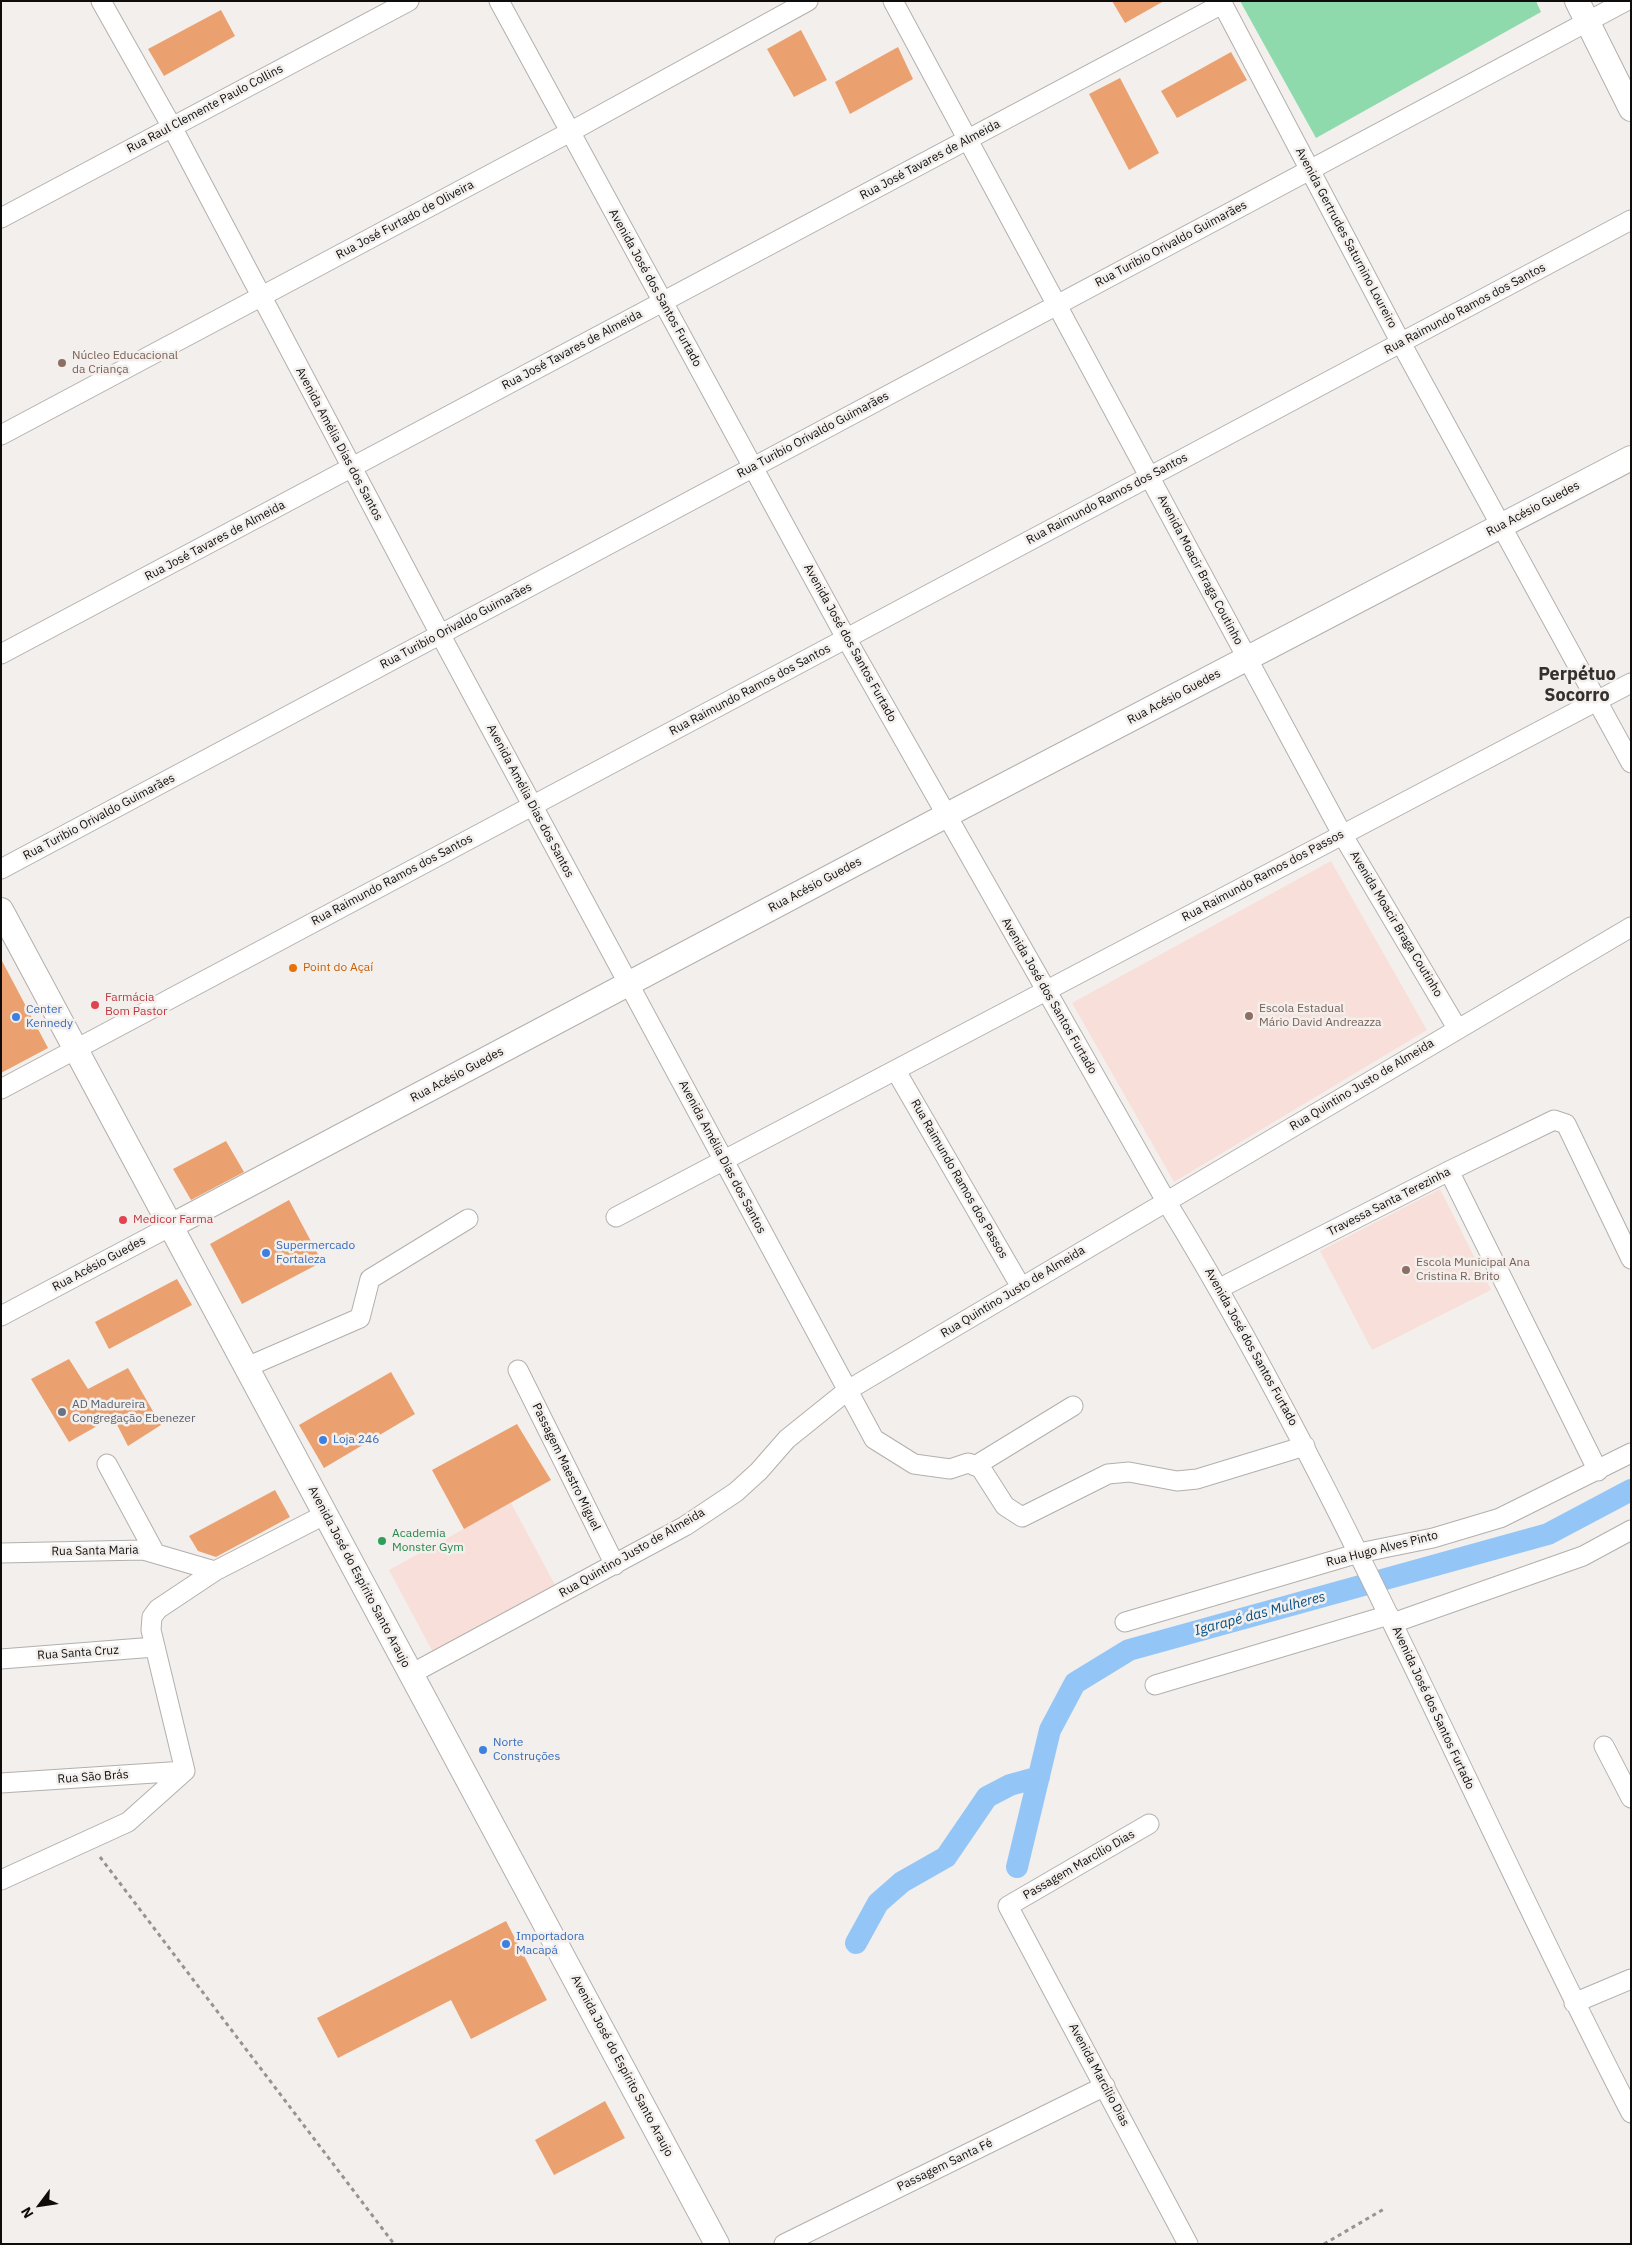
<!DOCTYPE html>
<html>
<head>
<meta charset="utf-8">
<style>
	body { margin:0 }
	#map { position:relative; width:1632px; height:2245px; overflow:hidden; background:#f3efec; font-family:"IBM Plex Sans",sans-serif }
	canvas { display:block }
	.frame { position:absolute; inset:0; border:2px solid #0f0d0c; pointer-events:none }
	.north { position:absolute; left:15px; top:2180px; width:50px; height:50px; -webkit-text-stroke:4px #f3efec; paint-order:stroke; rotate:239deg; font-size:14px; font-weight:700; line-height:20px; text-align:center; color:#0f0d0c }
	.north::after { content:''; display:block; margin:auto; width:18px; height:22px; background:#0f0d0c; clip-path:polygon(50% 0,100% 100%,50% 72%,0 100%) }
</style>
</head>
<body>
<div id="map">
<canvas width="1632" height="2245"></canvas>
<div class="frame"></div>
<div class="north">N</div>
</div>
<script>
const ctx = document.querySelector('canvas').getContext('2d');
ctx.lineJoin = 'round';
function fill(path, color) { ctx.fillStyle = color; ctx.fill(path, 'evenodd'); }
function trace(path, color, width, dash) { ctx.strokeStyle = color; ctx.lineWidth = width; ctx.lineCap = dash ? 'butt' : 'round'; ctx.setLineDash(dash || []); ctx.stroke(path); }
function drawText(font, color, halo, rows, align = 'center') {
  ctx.font = font + ' "IBM Plex Sans",sans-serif'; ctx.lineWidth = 5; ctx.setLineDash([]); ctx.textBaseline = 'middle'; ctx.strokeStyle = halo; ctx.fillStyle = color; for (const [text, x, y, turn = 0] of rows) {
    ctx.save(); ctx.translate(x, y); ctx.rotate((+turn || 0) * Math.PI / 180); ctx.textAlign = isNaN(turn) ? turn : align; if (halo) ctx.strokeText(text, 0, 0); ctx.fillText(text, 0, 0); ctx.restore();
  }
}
const education = new Path2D(`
	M1331 861 1427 1030 1174 1182 1072 1003Z
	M1440 1189 1491 1290 1372 1350 1320 1251Z
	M511 1503 560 1594 437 1660 389 1570Z`);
const green = new Path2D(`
	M1240 1H1536L1541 12 1316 138Z`);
const canal = new Path2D(`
	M1017 1867 1050 1730 1075 1683 1129 1650 1548 1534 1631 1490
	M856 1943 878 1903 902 1882 946 1857 987 1797 1010 1785 1039 1777`);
const building = new Path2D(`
	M1112 1H1164L1125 23Z
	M221 10 235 36 164 76 148 49Z
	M801 30 827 80 794 97 767 49Z
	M898 47 913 79 850 114 835 82Z
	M1231 52 1247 80 1177 118 1161 91Z
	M1120 78 1159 153 1129 170 1089 94Z
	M1 959 48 1048 1 1073Z
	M226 1141 244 1172 191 1200 173 1169Z
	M289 1200 322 1262 242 1304 210 1244Z
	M177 1279 192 1305 109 1349 95 1322Z
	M69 1359 88 1389 128 1368 161 1425 128 1446 113 1417 69 1442 31 1379Z
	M391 1372 415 1414 324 1468 299 1425Z
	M517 1424 551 1480 464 1529 432 1470Z
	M275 1490 290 1517 216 1557 198 1551 189 1536Z
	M506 1921 547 2000 471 2039 451 2000 338 2058 317 2018Z
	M605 2101 625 2138 554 2175 535 2140Z`);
const path = new Path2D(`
	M100 1857 394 2244
	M1324 2244 1384 2209`);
const minor = new Path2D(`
	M101 1 172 127 440 634 874 1439 914 1464 950 1469 968 1463 980 1467 1005 1506 1022 1517 1108 1474 1129 1472 1177 1481 1197 1479 1305 1446
	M499 1 846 638 1166 1201C1345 1492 1474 1810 1631 2113
	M893 1 1342 834 1457 1028
	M1221 1 1401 343 1631 763
	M1 218 409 1
	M1 435 570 132 808 1
	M1 654 1222 4
	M1 869 1626 1
	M896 1071 1021 1287
	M1 1089 1631 220
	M1449 1171 1598 1471
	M616 1217 1631 683
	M1220 1288 1449 1171 1554 1120 1566 1124 1631 1259
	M1 1316 171 1226
	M247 1367 360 1318 370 1279 468 1219
	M518 1370 615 1565
	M107 1464 155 1553
	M975 1466 1073 1406
	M1 1553 143 1550 215 1571
	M1125 1622 1359 1553 1433 1538 1500 1518 1631 1453
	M1393 1623 1583 1556 1631 1530
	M1 1659 155 1647
	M411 1674 685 1526 736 1492 759 1471 787 1439 848 1390 1631 927
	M1155 1685 1389 1615
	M1604 1746 1631 1798
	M185 1771 151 1630 152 1617 158 1609 215 1571 326 1514
	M1 1783 185 1771
	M1149 1824 1008 1906 1188 2244
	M1 1880 128 1822 185 1771
	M1574 2003 1631 1979
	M784 2244 1105 2086`);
const tertiary = new Path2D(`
	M1577 1 1631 109
	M1 910 717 2244
	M171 1226 947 815 1631 458`);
const markers = [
	[62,363,5,"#8d6e63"],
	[293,968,5,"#e8710a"],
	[95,1005,5,"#e0444e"],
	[1249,1016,5,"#8d6e63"],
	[16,1017,5,"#3f7fe0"],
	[123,1220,5,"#e0444e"],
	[266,1253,5,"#3f7fe0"],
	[1406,1270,5,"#8d6e63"],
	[62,1412,5,"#6b7280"],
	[323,1440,5,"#3f7fe0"],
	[382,1541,5,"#2e9e5b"],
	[483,1750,5,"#3f7fe0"],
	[506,1944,5,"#3f7fe0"]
];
const streetNames = [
	["Rua Raul Clemente Paulo Collins",205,109,-28],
	["Rua José Tavares de Almeida",930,160,-28],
	["Rua José Furtado de Oliveira",405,220,-28],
	["Avenida Gertrudes Saturnino Loureiro",1346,238,62],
	["Rua Turibio Orivaldo Guimarães",1171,244,-28],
	["Avenida José dos Santos Furtado",655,288,61],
	["Rua Raimundo Ramos dos Santos",1465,309,-28],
	["Rua José Tavares de Almeida",572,350,-28],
	["Rua Turibio Orivaldo Guimarães",813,435,-28],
	["Avenida Amélia Dias dos Santos",339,444,62],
	["Rua Raimundo Ramos dos Santos",1107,499,-28],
	["Rua Acésio Guedes",1533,509,-28],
	["Rua José Tavares de Almeida",215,541,-28],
	["Avenida Moacir Braga Coutinho",1200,570,62],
	["Rua Turibio Orivaldo Guimarães",456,626,-28],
	["Avenida José dos Santos Furtado",850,643,61],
	["Rua Raimundo Ramos dos Santos",750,690,-28],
	["Rua Acésio Guedes",1174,697,-28],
	["Avenida Amélia Dias dos Santos",530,801,62],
	["Rua Turibio Orivaldo Guimarães",99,817,-28],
	["Rua Raimundo Ramos dos Passos",1263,876,-28],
	["Rua Raimundo Ramos dos Santos",392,880,-28],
	["Rua Acésio Guedes",815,885,-28],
	["Avenida Moacir Braga Coutinho",1396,924,59],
	["Avenida José dos Santos Furtado",1049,996,60],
	["Rua Acésio Guedes",457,1075,-28],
	["Rua Quintino Justo de Almeida",1362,1085,-31],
	["Avenida Amélia Dias dos Santos",722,1157,62],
	["Rua Raimundo Ramos dos Passos",959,1179,60],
	["Travessa Santa Terezinha",1389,1202,-27],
	["Rua Acésio Guedes",99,1264,-28],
	["Rua Quintino Justo de Almeida",1013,1292,-31],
	["Avenida José dos Santos Furtado",1251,1347,61],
	["Passagem Maestro Miguel",566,1467,64],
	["Rua Hugo Alves Pinto",1382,1549,-14],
	["Rua Santa Maria",95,1551,-1],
	["Rua Quintino Justo de Almeida",632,1553,-30],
	["Avenida José do Espírito Santo Araujo",359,1577,62],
	["Rua Santa Cruz",78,1653,-4],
	["Avenida José dos Santos Furtado",1433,1708,65],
	["Rua São Brás",93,1777,-4],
	["Passagem Marcílio Dias",1079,1865,-30],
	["Avenida José do Espírito Santo Araujo",622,2066,62],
	["Avenida Marcílio Dias",1099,2075,62],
	["Passagem Santa Fé",945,2165,-26]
];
const educationNames = [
	["Núcleo Educacional",72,356],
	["da Criança",72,370],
	["Escola Estadual",1259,1009],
	["Mário David Andreazza",1259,1023],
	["Escola Municipal Ana",1416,1263],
	["Cristina R. Brito",1416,1277]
];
const foodNames = [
	["Point do Açaí",303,968]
];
const healthNames = [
	["Farmácia",105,998],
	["Bom Pastor",105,1012],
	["Medicor Farma",133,1220]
];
const shopNames = [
	["Center",26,1010],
	["Kennedy",26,1024],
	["Supermercado",276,1246],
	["Fortaleza",276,1260],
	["Loja 246",333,1440],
	["Norte",493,1743],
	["Construções",493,1757],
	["Importadora",516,1937],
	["Macapá",516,1951]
];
const worshipNames = [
	["AD Madureira",72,1405],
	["Congregação Ebenezer",72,1419]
];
const leisureNames = [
	["Academia",392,1534],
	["Monster Gym",392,1548]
];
const waterNames = [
	["Igarapé das Mulheres",1260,1614,-15]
];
const districtNames = [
	["Perpétuo",1577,675],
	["Socorro",1577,696]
];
fill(education, '#f9dfd9');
fill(green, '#8fdaad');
trace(canal, '#93c6f7', 22);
fill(building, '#eba16f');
trace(minor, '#b3afac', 21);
trace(tertiary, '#b3afac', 26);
trace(path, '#979391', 3, [4, 4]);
trace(minor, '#fff', 19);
trace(tertiary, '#fff', 24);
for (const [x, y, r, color] of markers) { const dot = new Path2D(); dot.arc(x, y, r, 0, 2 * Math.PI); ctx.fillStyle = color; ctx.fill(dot); trace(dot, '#f3efec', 2); }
drawText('12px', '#0f0d0c', '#f3efec', streetNames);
drawText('12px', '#785e54', '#f3efec', educationNames, 'left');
drawText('12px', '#c56008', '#f3efec', foodNames, 'left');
drawText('12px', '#be3a42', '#f3efec', healthNames, 'left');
drawText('12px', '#366cbe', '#f3efec', shopNames, 'left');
drawText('12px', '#5b616d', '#f3efec', worshipNames, 'left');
drawText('12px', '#27864d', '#f3efec', leisureNames, 'left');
drawText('italic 14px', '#004e84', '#f3efec', waterNames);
drawText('bold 18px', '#34302e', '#f3efec', districtNames);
</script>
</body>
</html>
